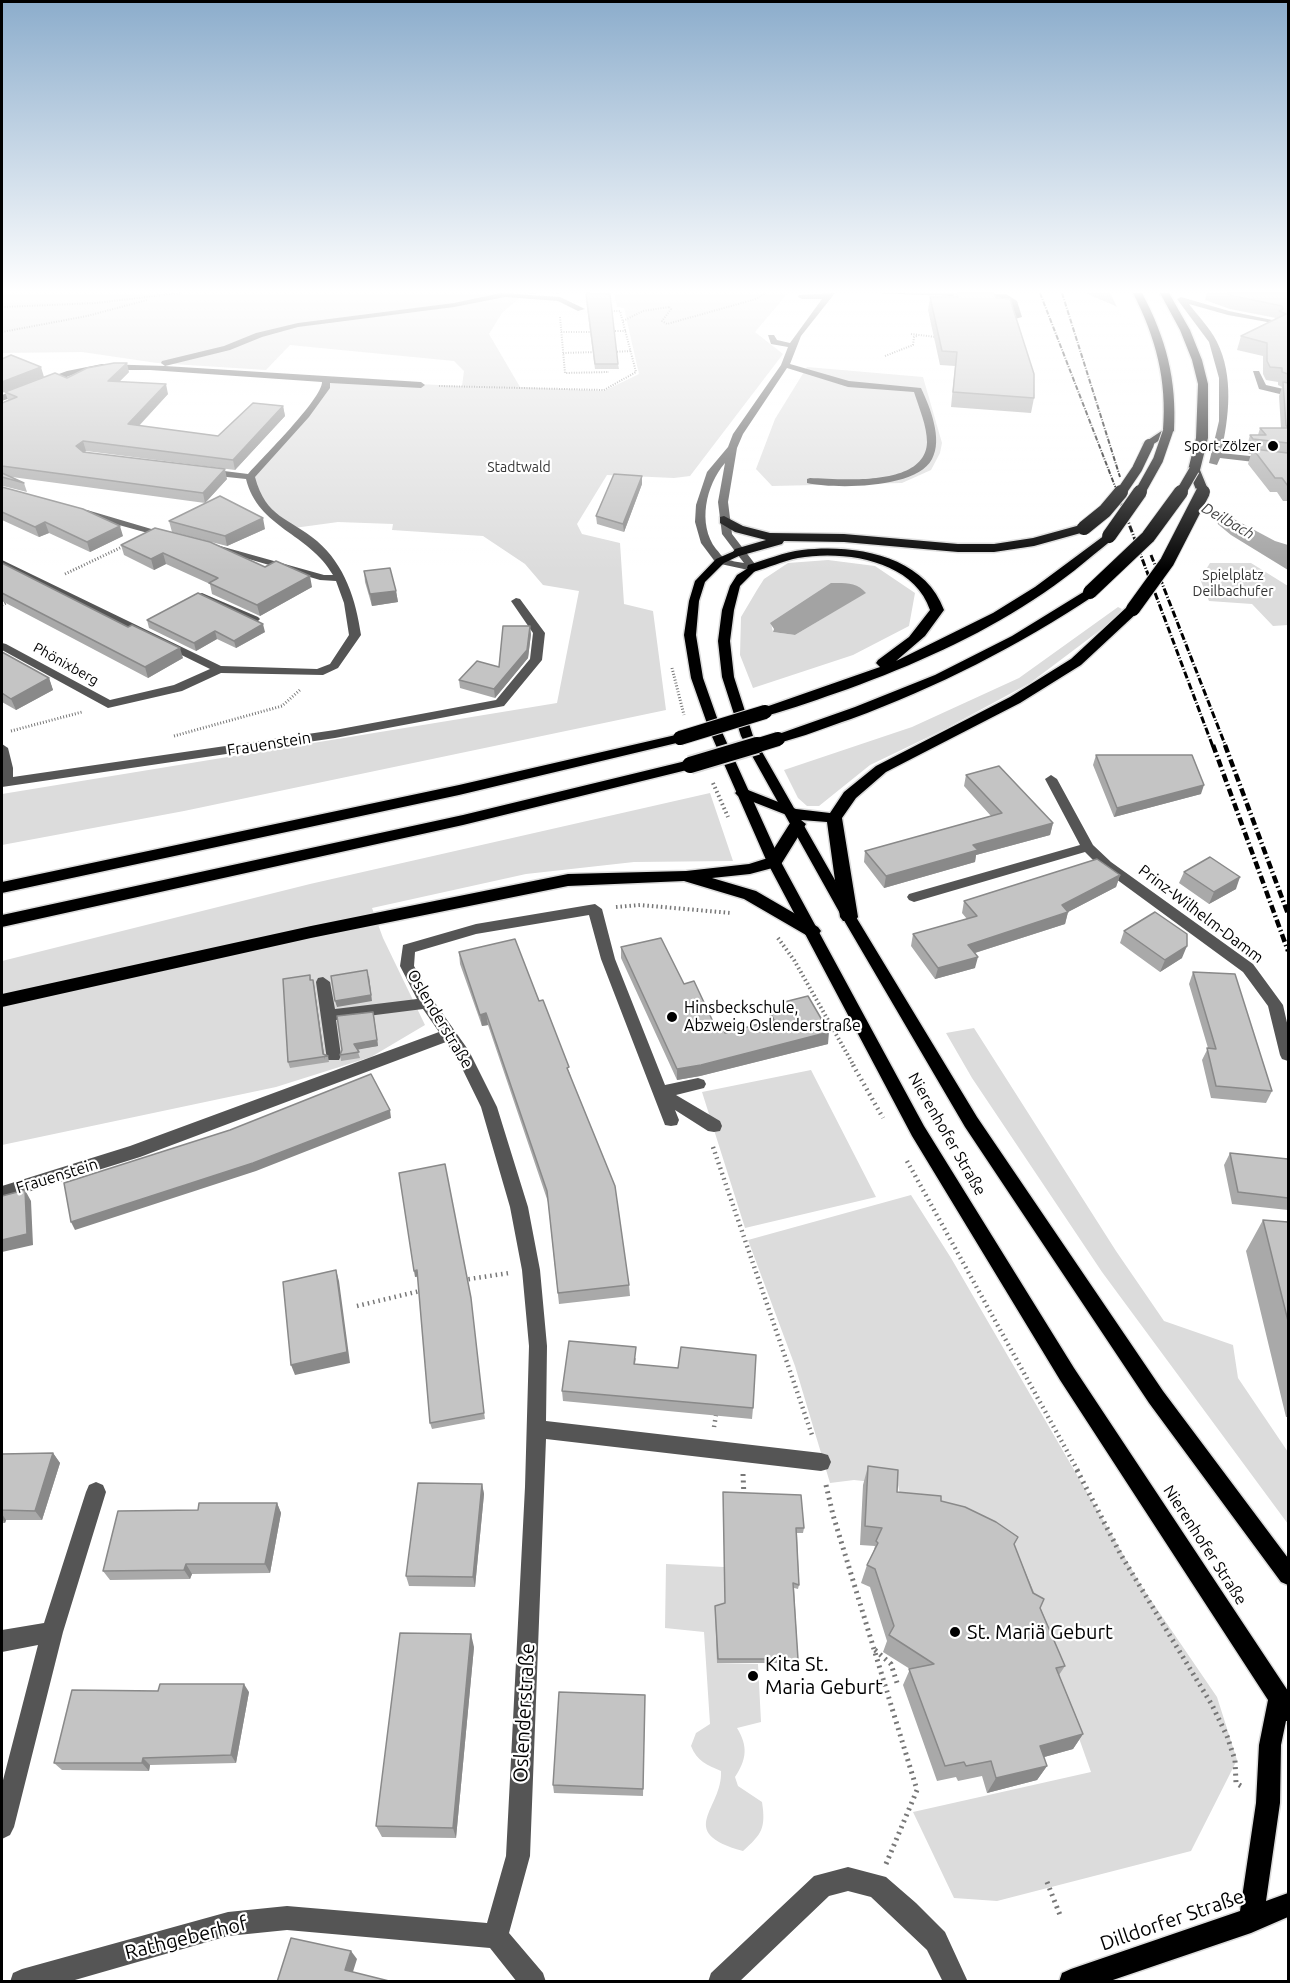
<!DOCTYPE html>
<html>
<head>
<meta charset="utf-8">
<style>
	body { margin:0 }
	#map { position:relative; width:1290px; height:1983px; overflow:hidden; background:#fff; font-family:Ubuntu,sans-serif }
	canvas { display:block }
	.frame { position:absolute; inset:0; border:3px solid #000; pointer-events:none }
</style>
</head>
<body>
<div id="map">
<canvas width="1290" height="1983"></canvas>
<div class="frame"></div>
</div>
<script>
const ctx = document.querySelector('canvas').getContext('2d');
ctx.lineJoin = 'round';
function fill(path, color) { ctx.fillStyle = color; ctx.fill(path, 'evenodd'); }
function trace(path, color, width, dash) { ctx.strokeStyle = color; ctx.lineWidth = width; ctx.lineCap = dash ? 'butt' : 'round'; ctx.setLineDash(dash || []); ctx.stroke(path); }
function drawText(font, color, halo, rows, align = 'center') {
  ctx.font = font + ' Ubuntu,sans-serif'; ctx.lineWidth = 4.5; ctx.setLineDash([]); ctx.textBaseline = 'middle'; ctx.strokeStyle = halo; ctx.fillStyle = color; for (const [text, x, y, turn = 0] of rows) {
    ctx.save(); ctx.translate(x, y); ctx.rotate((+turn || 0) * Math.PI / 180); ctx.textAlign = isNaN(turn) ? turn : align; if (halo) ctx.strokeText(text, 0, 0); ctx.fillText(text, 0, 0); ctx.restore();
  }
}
const green = new Path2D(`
	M2 293H572L524 294 502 313 489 334 520 387 604 391 639 374 624 308 617 307 614 293H788L755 332 783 354 690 476 674 478 607 475 577 524 582 534 620 543 624 604 653 611 666 710 184 811 2 845V794L557 703 579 591 543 585 525 564 483 536 392 530 393 524 338 522 294 528 260 504 253 476 309 415 328 380 462 386 464 371 454 361 290 345 266 370 157 363 82 352 2 353Z
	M807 367 923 377 942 443 940 453 931 470 902 483 772 486 756 469 775 419Z
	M828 560 875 566 915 593 909 626 853 655 753 688 740 655 741 617 757 590 764 579 788 563ZM865 593 795 635 773 632 771 623Z
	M1210 563H1251L1288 586V625L1273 626 1252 604 1209 601 1200 579Z
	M1118 607 1122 609 1111 622 1030 683 945 729 870 765 819 806H807L798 798 784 770 912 727 1019 678Z
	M710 793 733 861 634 862 526 874 372 908 383 938 425 1025 371 1057 276 1087 2 1145V961L310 884Z
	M974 1028 1116 1251 1164 1321 1233 1345 1238 1378 1288 1452V1524L1102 1272 972 1078 946 1033Z
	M811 1070 876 1197 745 1228 702 1092Z
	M911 1195 951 1258 1142 1587 1217 1697 1237 1760 1191 1851 997 1901 954 1898 913 1812 1091 1772 1036 1617 905 1516 898 1485 854 1480 830 1483 795 1366 748 1240Z
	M666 1564 724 1567 725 1608 717 1663 758 1664 761 1722 737 1728C748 1746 747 1759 735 1777L738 1786 762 1802C766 1828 762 1834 743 1851 674 1832 723 1809 721 1771 707 1765 697 1761 691 1746L696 1733 710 1724 704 1632 665 1628Z`);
const water = new Path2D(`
	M1085 293H1124L1155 306 1191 441 1213 508 1275 541 1288 545V570L1231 535 1174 488 1177 393 1140 324 1125 310Z
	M831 583C845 583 857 582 866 593L795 635 773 632 774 629 770 623Z`);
const pier = new Path2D(`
	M1110 293H1132L1157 303 1174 328 1196 394 1194 441 1215 506 1224 511 1216 527 1171 489 1174 394 1138 326 1119 311Z`);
const pathFar4 = new Path2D(`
	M2 307 96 303 180 293
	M669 307 671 309 662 321 667 324 756 299 766 293
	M560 317 565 373 609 372
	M623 321 643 311 669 307
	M610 331H626
	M2 332 87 316 147 300
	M561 332H593
	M911 334 936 337
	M612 352 631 351
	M563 353 596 352
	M885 356 913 345 914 337 917 336
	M439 386 604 390 636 372 620 311H609`);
const pathFar3 = new Path2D(`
	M65 574 126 545
	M2 605 10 601
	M672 668 684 715
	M11 731 82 712
	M174 736 282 706 301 689`);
const pathFar2 = new Path2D(`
	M713 783 728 817
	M616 907 640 905 731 913
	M778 938 794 960 854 1066`);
const pathFar1 = new Path2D(`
	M853 1065 883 1118
	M713 1147 813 1438
	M907 1161 1078 1471
	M463 1280 509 1273
	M357 1306 424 1290
	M714 1427 716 1415`);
const path = new Path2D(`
	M1077 1470 1121 1555 1212 1705 1227 1736 1235 1760 1236 1783 1244 1788
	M743 1474 744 1497
	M826 1485 833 1515 917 1790 886 1864
	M875 1650 891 1664 898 1686
	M1047 1882 1060 1915`);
const minor = new Path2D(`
	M501 293 560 297 585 309 578 311 558 301 505 297 454 307 298 327 262 337 230 350 165 366 421 382 425 385 421 388 330 383V388L309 417 255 477C266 518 288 517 317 541 345 565 356 600 361 635L338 668 323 675 221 673 182 691 108 708 2 650V643L6 644 110 700 174 685 210 669 2 567V560L221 666 317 669 330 664 349 635 344 603 336 581 320 580 208 547 213 544 324 575H333C309 533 258 528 246 479L208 475 203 472 208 469 248 474C262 458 322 399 322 382L150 370H102L72 375 2 401V395L67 371 102 364 165 366 161 363 162 361 224 346 256 333 298 323 454 303Z
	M835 293 801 336 790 364 849 381 921 388C930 407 943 439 932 459 917 489 835 489 807 483V479L810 478C840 479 926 488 927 442 927 426 919 408 914 392L848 387 787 368 743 434 737 448 728 502 732 534 758 568 753 571 716 563 701 543 695 522 696 505 707 472 728 447 733 434 781 365 788 347 771 344 768 335H774L777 340 790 343 822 299H802L798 297 799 295ZM725 463 718 502 722 534 744 563C738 562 731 561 725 559 722 557 719 552 716 549 697 524 706 485 725 463Z
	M873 293 1006 294 1017 301 1022 317 1015 319 1009 302 1004 298Z
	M1181 297 1229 311 1277 321 1273 323 1228 315 1189 304C1198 316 1210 328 1217 342 1234 376 1229 418 1221 453L1288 460V466L1220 458 1217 465 1209 463 1219 421V378L1209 342 1177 299Z
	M1253 371H1259L1266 385 1288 390V396L1259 389Z
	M79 510H87L175 536 166 538 79 514Z
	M202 593 258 617 260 619 258 621H250L198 598V594Z
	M516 598 520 599 545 633 542 660 504 706 335 738 2 787V744L8 748 13 768V777L335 730 496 700 530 659 533 633 511 601Z
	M1051 775 1057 779 1093 845 1111 862 1253 964 1283 1005 1288 1027V1061L1282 1059 1280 1055 1268 1006 1243 972 1101 868 1085 852 914 902 909 900 907 897 909 894 1080 845 1045 779Z
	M595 904 602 909 615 959 665 1085 698 1078 704 1080 706 1084 704 1088 676 1095 720 1121 722 1126 720 1131 714 1132 708 1131 675 1110 679 1120 677 1125 671 1126 665 1125 601 959 589 915 476 934 415 952 414 966 433 1000 469 1051 497 1107 528 1207 540 1270 547 1346 546 1421 821 1453 828 1455 831 1462 828 1469 821 1471 546 1439 530 1856 509 1933 543 1973 546 1982H517L490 1948 287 1930 228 1936 68 1982H10L13 1973 22 1969 228 1912 287 1906 487 1923 506 1856 525 1487 529 1346 522 1270 510 1207 481 1107 457 1058 446 1042 140 1157 2 1200V1186L130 1146 439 1032 423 1009 336 1020 341 1056 339 1060H327L316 982 318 978 323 977 330 982 335 1009 417 999 400 966 403 945 476 924Z
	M96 1482 103 1485 106 1492 63 1632 14 1827 10 1835 2 1839V1784L38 1645 2 1652V1630L44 1623 86 1492 89 1485Z
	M848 1867 886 1877 916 1903 945 1932 968 1982H943L927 1950 871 1897 848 1891 829 1896 739 1982H708L711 1973 814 1876Z`);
const major = new Path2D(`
	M739 549 744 552 743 554 724 563 705 582 699 601 696 635 703 678 722 732 781 862 924 1126 1074 1368 1288 1691V1721H1286L1281 1745 1280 1803 1266 1901 1288 1893V1917L1251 1933 1107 1982H1059L1062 1973 1071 1969 1240 1911 1256 1803 1259 1745 1268 1700 1060 1380 912 1136 767 862 710 732 691 678 684 635 689 601 695 581 716 559Z
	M753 565 758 568 740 586 734 610 730 641 734 677 753 736 856 917 977 1117 1163 1391 1288 1558V1585L1281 1582 1149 1403 965 1127 842 917 741 736 722 677 718 641 722 610 730 586 737 575Z`);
const highway = new Path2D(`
	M1133 293H1142C1166 338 1177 380 1174 431L1149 447 1143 444 1145 442 1163 430C1167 380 1156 338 1133 293Z
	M1160 293H1169L1190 330 1202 360 1208 384V438L1200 470 1209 492 1203 496 1197 492 1188 470 1196 438 1198 384 1192 360 1180 330Z
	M724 516 743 526 770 533 844 534 958 544H994L1033 538 1084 524 1090 528 1088 531 1034 546 994 552H958L844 542 784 541 782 544 739 556 735 555 733 552 735 549 766 540 735 532 720 523V517Z
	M1109 532 1115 536 1113 539C1087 560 1062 582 1033 600 975 638 913 665 848 689 821 698 793 709 765 716L758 712 760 709 880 667 876 663 878 660 909 637 930 610C913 560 844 550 798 558 782 561 768 568 753 572L747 568 748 565C766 560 784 552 802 550 854 544 924 555 944 610L925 636 896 661 993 613 1035 587Z
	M1090 588 1095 589 1097 592 1095 595C1018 646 938 687 851 719 827 727 803 737 778 743L771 739 773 736 855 707 935 675 1012 636Z
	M1133 605 1140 609 1138 612 1081 665 1020 703 886 772 856 798 842 818 858 917 855 921H843L840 917 827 822 801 820 806 824 780 866 750 874 712 878 756 891 818 927 821 931 818 935H806L744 899 684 881 568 886 311 938 2 1007V994L311 926 568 874 686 871 749 864 768 858 792 820 797 819 738 796 735 793 738 790H748L796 809 830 813 844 792 876 766 1010 697 1071 659 1128 606Z
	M680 734 687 738 685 741 459 795 2 893V882L459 785Z
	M690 760 695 762 698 765 695 768 463 825 2 927V915L463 815Z`);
const railFar2 = new Path2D(`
	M1040 293 1118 494
	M1062 293 1120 477`);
const railFar1 = new Path2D(`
	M1117 492 1213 747
	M1151 555 1226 747`);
const rail = new Path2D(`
	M1213 745 1288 951
	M1225 745 1288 914`);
const highwayBridgeFar2 = new Path2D(`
	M1120 494 1137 469 1149 444
	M1139 494 1158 460 1168 431
	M1180 494 1194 470`);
const highwayBridgeFar1 = new Path2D(`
	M1084 528 1105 511 1121 492
	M1109 536 1140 492
	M1090 592 1148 537 1181 492
	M1133 609 1167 562 1203 492
	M680 738 765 712
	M752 747 778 739`);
const highwayBridge = new Path2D(`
	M690 765 757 745`);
const wall = new Path2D(`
	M585 293 618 364 619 369H595Z
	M954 293H994L1034 398 1031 413 951 407 955 366 940 365 928 310 930 297H953Z
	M1207 293H1288V501H1283L1277 492H1270L1248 464 1251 454H1249L1246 450 1250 435H1258L1260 428H1281L1279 396 1282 387 1278 385V382L1266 380 1263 374V356L1237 350 1241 336 1276 318 1230 309 1205 300Z
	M129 372 120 381 168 394 139 426 218 436 283 406 285 416 235 470 86 451 85 452 227 479 205 503 12 477 24 483 27 492 3 486 2 487V403L8 400 5 392 67 378Z
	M642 476V484L624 532 597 524 596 516Z
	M2 487 123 536 90 552 49 533 39 537 2 520Z
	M169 521 265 529 227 546 172 532Z
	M121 545 265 567 312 587 260 616 212 594 210 584 166 564 154 570 124 555Z
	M2 563 183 658 148 678 2 601Z
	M364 571 396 591 398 602 372 606 365 582Z
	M147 620 265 632 236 648 217 639 196 651 149 628Z
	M531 634 528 658 495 698 460 688 459 680 499 667Z
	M2 652 49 678 53 690 16 710 2 702Z
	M1096 755 1201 794 1114 817 1093 765Z
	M966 775 1053 823 1050 835 976 855 975 862 884 888 864 862 865 851 991 816 964 786Z
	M1184 872 1236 889 1209 904 1179 883Z
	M1120 875 1116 887 1068 912 1065 924 975 953V968L935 979 911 946 913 934 967 919 962 913 964 901Z
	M1124 931 1182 958 1160 972 1120 943Z
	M621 947 725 1033 769 1022 770 1012 780 1010V1003L828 1044 700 1076 677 1080 621 958Z
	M459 952 539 1001 570 1074 629 1285 630 1296 559 1304 548 1202 488 1025 482 1026 460 964Z
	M1193 972 1272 1091 1266 1103 1211 1098 1202 1060 1208 1048 1189 984Z
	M310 975 311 980 314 985 324 1055 328 1056 329 1062 290 1068 288 1062Z
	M374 1017 378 1046 357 1049 360 1058 341 1061 340 1055Z
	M1230 1153 1288 1159V1210L1232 1204 1224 1165Z
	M445 1164 485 1419 432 1429 430 1423 418 1277H415Z
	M1263 1220 1288 1222V1417H1286L1246 1251Z
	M636 1358 635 1364 753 1408 752 1419 563 1401 562 1391Z
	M53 1453 60 1463 42 1520H6L5 1523H2V1454Z
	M868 1466 897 1492 941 1501 1018 1537 1014 1545 1065 1666 1059 1675 1083 1734 1073 1749 1044 1757 1047 1766 1037 1780 987 1793 982 1776 958 1781 956 1777 937 1781 903 1685 910 1669 883 1652 887 1641 870 1587 861 1583 867 1565 873 1553 875 1546 860 1545 863 1485Z
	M482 1484 484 1494 475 1587 409 1586 406 1576Z
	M723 1492 804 1528 803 1533H797L799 1585 798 1589 794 1588 798 1659 797 1663H717L715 1606 725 1603Z
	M277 1503 281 1513 270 1573 192 1574 190 1579 110 1580 103 1571 198 1510Z
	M474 1647 456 1838 382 1837 376 1826Z
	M249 1692 236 1763 150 1765 149 1771 62 1770 54 1763Z
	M645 1695 643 1796 554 1793 553 1785Z`);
const shadedWall = new Path2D(`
	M127 363 129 372 111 390 108 381Z
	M41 367 44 377 2 393V382Z
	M166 384 168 394 131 434 128 424Z
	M283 406 285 416 235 470 233 460Z
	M83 441 86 451 79 455 76 446Z
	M225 469 227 479 205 503 203 493Z
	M642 476V484L624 532 623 524Z
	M263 518 265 529 227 546 225 536Z
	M45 522 49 533 39 537 35 527Z
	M120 526 123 536 90 552 87 542Z
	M163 553 166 564 154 570 151 559Z
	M310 576 312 587 260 616 257 605Z
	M396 591 398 602 372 606 370 594Z
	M263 624 265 632 236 648 234 641Z
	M530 626 531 634 528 658 495 698 494 689Z
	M215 631 217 639 196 651 194 643Z
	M180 648 183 658 148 678 145 667Z
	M49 678 53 690 16 710 11 699Z
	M1204 785 1201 794 1114 817 1117 808Z
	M1053 823 1050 835 976 855 975 862 884 888 886 876 973 845Z
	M1120 875 1116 887 1068 912 1065 924 965 956 968 945 1062 905Z
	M1240 877 1236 889 1209 904 1214 892Z
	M1187 946 1182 958 1160 972 1165 960Z
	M978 957 975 968 935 979 938 968Z
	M369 976 372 1001 337 1007 335 1001Z
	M313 980 314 985 325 1060 323 1054Z
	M486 1013 488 1025 482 1026 480 1015Z
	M374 1017 378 1046 356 1050 354 1044Z
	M829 1032 828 1044 700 1076 677 1080V1069Z
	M390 1110 391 1118 256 1171 75 1230 71 1222Z
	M25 1190 31 1201 33 1245 2 1252V1240Z
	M336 1270 339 1281 350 1363 295 1375 291 1365Z
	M417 1270 418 1276 415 1277 414 1271Z
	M53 1453 60 1463 42 1520 35 1511Z
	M482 1484 484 1494 475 1587 473 1577Z
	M277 1503 281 1513 270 1573 265 1564Z
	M2 1514 6 1520 5 1523 2 1518Z
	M186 1564 192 1574 190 1579 184 1570Z
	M471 1634 474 1647 456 1838 453 1828Z
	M244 1684 249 1692 236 1763 231 1755Z
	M1083 1734 1073 1749 1030 1761 1040 1746Z
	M143 1758 150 1765 149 1771 142 1763Z
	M1047 1766 1037 1780 987 1793 996 1778Z
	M351 1951 357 1959 351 1978 345 1970Z`);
const building = new Path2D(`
	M586 293 610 294 618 364H595Z
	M957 293H994L996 298 1010 299 1034 374V398L953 392 957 352 942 351 930 297H958Z
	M1227 293H1288V374L1282 372V368L1270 367 1267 361V343L1241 336 1286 314 1279 311 1283 309 1282 306 1234 296Z
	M11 355 41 367 2 382V359Z
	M114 363H127L108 381 166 384 128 424 218 436 253 403 283 406 233 460 83 441 76 446 83 452 225 469 203 493 2 466V403L17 397 5 392 55 373 67 378 87 368Z
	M1283 382 1288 383V428L1286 425Z
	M1260 428H1288V443L1253 439 1250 435H1266Z
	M1253 449 1288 453V486L1282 478H1275Z
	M2 473 24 483 2 477Z
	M614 474 642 476 623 524 596 516Z
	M2 487 83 509 120 526 87 542 45 522 35 527 2 512Z
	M220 496 263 518 225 536 169 521Z
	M155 528 210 542 265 567 276 561 310 576 257 605 209 583 218 578 163 553 151 559 121 545Z
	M2 563 128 627 132 625 180 648 145 667 2 593Z
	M390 568 396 591 370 594 364 571Z
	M198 593 263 624 234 641 215 631 194 643 147 620Z
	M503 626H530L527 650 494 689 459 680 477 661 499 667Z
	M2 652 49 678 11 699 2 693Z
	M1096 755H1192L1204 785 1117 808Z
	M999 766 1053 823 973 845 978 850 886 876 865 851 1002 813 966 775Z
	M1210 857 1240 877 1214 892 1184 872Z
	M1097 859 1120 875 1062 905 1068 912 968 945 978 957 938 968 913 934 977 916 964 901Z
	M1155 912 1187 934V946L1165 960 1124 931Z
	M661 938 684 984 694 981 715 1026 721 1024 725 1033 774 1020 770 1012 783 1008 780 1003 808 996 829 1032 701 1065 677 1069 621 947Z
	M515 939 539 1001 543 1000 569 1067 567 1068 615 1186 629 1285 558 1293 547 1191 486 1013 480 1015 459 952Z
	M367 970 371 995 335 1001 331 976Z
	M1193 972 1235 974 1272 1091 1216 1086 1207 1048 1216 1049Z
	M310 975V980H313L323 1054 328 1056 288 1062 283 979Z
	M373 1012 377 1040 354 1044 359 1052 340 1055 342 1050 337 1016Z
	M371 1074 390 1110 253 1163 71 1222 64 1183 230 1130Z
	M1230 1153 1288 1159V1198L1238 1192Z
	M445 1164 471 1298 484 1413 430 1423 417 1270 414 1271 399 1173Z
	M25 1190 27 1234 2 1240V1196Z
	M1263 1220 1288 1222V1321Z
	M336 1270 347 1352 291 1365 283 1282Z
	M569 1341 636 1347 634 1364 678 1368 681 1347 756 1355 753 1408 562 1391Z
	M53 1453 35 1511 2 1510V1454Z
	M868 1466 898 1470 897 1492 941 1496V1501L965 1507 996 1522 1018 1537 1014 1544 1033 1593 1044 1599 1040 1608 1065 1666 1056 1668 1083 1734 1040 1746 1047 1766 996 1778 991 1761 966 1766 964 1762 945 1766 909 1669 934 1664 889 1635 894 1626 875 1569 867 1565 878 1543 876 1541 882 1528 865 1526Z
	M418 1483 482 1484 473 1577 406 1576Z
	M723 1492 801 1495 804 1528H796L799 1585 793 1583 798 1659H718L715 1606 725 1603Z
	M199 1503H277L265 1564H186L184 1570 103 1571 118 1511 198 1510Z
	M400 1633 471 1634 453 1828 376 1826Z
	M160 1684H244L231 1755 143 1758 142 1763H54L72 1690 158 1691Z
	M559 1692 645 1695 643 1789 553 1785Z
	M291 1938 351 1951 345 1970 393 1982H277Z`);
const markers = [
	[1273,446,6,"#000"],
	[672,1017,6,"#000"],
	[955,1632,6,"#000"],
	[753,1676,6,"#000"]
];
const farPoinames = [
	["Sport Zölzer",1261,446]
];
const farParknames = [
	["Stadtwald",519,467],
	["Spielplatz",1233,575],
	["Deilbachufer",1233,591]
];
const farStreetnames = [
	["Phönixberg",66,664,29]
];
const farWaternames = [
	["Deilbach",1228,521,30]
];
const streetNames = [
	["Frauenstein",269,744,-9],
	["Prinz-Wilhelm-Damm",1201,914,37],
	["Oslenderstraße",440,1019,59],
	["Nierenhofer Straße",947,1134,60],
	["Frauenstein",57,1176,-17],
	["Nierenhofer Straße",1205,1545,57]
];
const poiNames = [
	["Hinsbeckschule,",684,1008],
	["Abzweig Oslenderstraße",684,1026]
];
const nearPoinames = [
	["St. Mariä Geburt",967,1632],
	["Kita St.",765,1664],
	["Maria Geburt",765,1687]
];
const nearStreetnames = [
	["Oslenderstraße",524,1713,-87],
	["Dilldorfer Straße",1172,1920,-19],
	["Rathgeberhof",186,1938,-14]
];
fill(green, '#dcdcdc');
fill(water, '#a3a3a3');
fill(pier, '#fff');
trace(major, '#dbdbdb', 3);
trace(highway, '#dbdbdb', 3);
trace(pathFar4, '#777', 2, [1, 1.5]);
trace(pathFar3, '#777', 3, [1, 2]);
trace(pathFar2, '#777', 4, [1.5, 3]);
trace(pathFar1, '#777', 4.5, [1.5, 4]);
trace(path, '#777', 5, [2, 4.5]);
fill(minor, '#555');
fill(major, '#000');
fill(highway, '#000');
trace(railFar2, '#000', 2, [5, 1.5, 1, 1.5]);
trace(railFar1, '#000', 3, [7, 2, 1, 2]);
trace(rail, '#000', 4.5, [8, 3, 1.5, 3]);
trace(highwayBridgeFar2, '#dbdbdb', 12, []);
trace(highwayBridgeFar1, '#dbdbdb', 16, []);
trace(highwayBridge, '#dbdbdb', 20, []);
trace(highwayBridgeFar2, '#000', 10);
trace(highwayBridgeFar1, '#000', 14);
trace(highwayBridge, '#000', 16);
fill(wall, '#a9a9a9');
fill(shadedWall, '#898989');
fill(building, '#c4c4c4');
trace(building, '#898989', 1.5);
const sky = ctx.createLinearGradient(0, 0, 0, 571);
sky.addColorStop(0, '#8cadcc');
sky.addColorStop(0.51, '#fff');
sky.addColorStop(1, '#ffffff00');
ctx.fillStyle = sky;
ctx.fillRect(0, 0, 1290, 571);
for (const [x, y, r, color] of markers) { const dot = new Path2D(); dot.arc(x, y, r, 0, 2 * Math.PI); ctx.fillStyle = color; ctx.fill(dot); trace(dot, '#fff', 2); }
drawText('14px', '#000', '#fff', farPoinames, 'right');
drawText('14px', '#333', '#fff', farParknames);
drawText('14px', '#000', '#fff', farStreetnames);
drawText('italic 15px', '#444', '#fff', farWaternames);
drawText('16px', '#000', '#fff', streetNames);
drawText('16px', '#000', '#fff', poiNames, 'left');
drawText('20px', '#000', '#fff', nearPoinames, 'left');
drawText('20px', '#000', '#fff', nearStreetnames);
</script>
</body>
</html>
